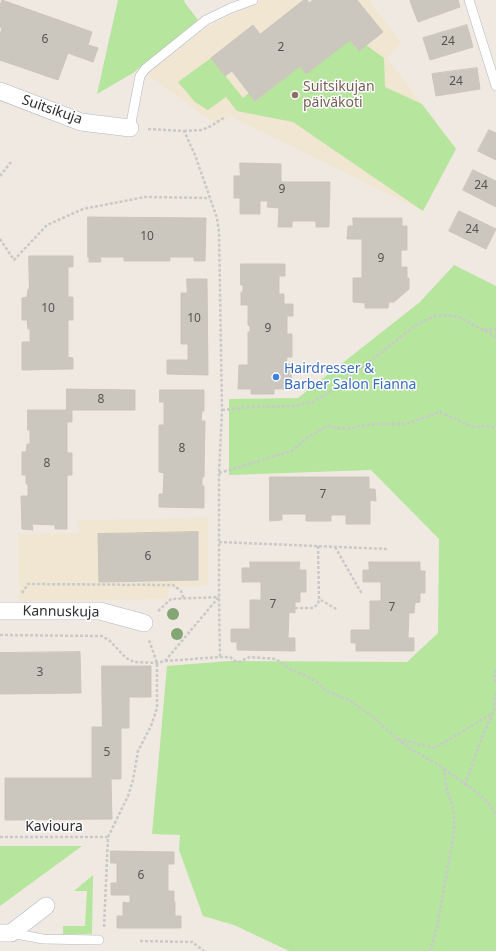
<!DOCTYPE html>
<html>
<head>
<meta charset="utf-8">
<style>
	body { margin:0 }
	canvas { display:block; background:#efe9e1 }
</style>
</head>
<body>
<canvas width="496" height="951"></canvas>
<script>
const ctx = document.querySelector('canvas').getContext('2d');
ctx.lineJoin = 'round';
function fill(path, color) { ctx.fillStyle = color; ctx.fill(path, 'evenodd'); }
function trace(path, color, width, dash) { ctx.strokeStyle = color; ctx.lineWidth = width; ctx.lineCap = dash ? 'butt' : 'round'; ctx.setLineDash(dash || []); ctx.stroke(path); }
function drawText(font, color, halo, rows, align = 'center') {
  ctx.font = font + ' "Noto Sans",sans-serif'; ctx.lineWidth = 3; ctx.setLineDash([]); ctx.textBaseline = 'middle'; ctx.strokeStyle = halo; ctx.fillStyle = color; for (const [text, x, y, turn = 0] of rows) {
    ctx.save(); ctx.translate(x, y); ctx.rotate((+turn || 0) * Math.PI / 180); ctx.textAlign = isNaN(turn) ? turn : align; if (halo) ctx.strokeText(text, 0, 0); ctx.fillText(text, 0, 0); ctx.restore();
  }
}
const education = new Path2D(`
	M261 0H369L401 43 387 58 456 149 423 211 230 116 217 125 146 74 209 26Z
	M208 518V585L169 588 168 599 19 601 18 534 79 533 78 520Z`);
const green = new Path2D(`
	M118 0H184L185 3 198 20 133 73 97 94Z
	M350 40 358 51 366 45 384 58 385 87 422 104 456 149 423 211 293 122 237 111 226 97 208 110 195 102 178 82 211 58 243 98 249 93 256 101 300 66 306 74Z
	M454 265 496 286V951H289L234 925 203 916 179 850 180 835 152 834 167 666 229 661 407 662 438 633 439 539 371 470 229 475V399L298 398 420 302Z
	M0 846H82L0 906Z
	M93 875 92 934H63V926H85L87 891H74Z`);
const building = new Path2D(`
	M2 0 92 32 88 45 98 48 93 62 68 53 58 80 0 60V35L2 28 0 27V7Z
	M304 0H307L309 3 313 0H357L383 32 359 51 350 40 306 74 300 66 255 101 232 71 225 76 211 58 253 25 260 34Z
	M413 0H458L460 7 418 22 410 1Z
	M467 25 473 47 430 60 423 38Z
	M477 68 480 89 436 96 432 74Z
	M489 130 496 133V160L478 151Z
	M240 163 281 164V182H330L329 227H316V221H292V227H278L279 208 267 207 268 201H260V214H240V198H234V176H240Z
	M473 170 496 181V207L463 190Z
	M459 211 496 229 486 249 449 231Z
	M88 217 206 218 205 261H194V257H170V261H124V257H100L101 262H89V256L88 257Z
	M353 218H402V226H407V250H401V267H407V279L409 278V289L394 302H389L388 308H365V303L353 302V278H362V239H347L348 226H353Z
	M29 256H73V267H68V297H73V320H68V357L73 358V369L22 370V342H30V329H28L27 320H22V298L27 297 28 289H29Z
	M241 264H285V276H279V294H284V304H293V316H287V334H292V357H287L286 364H292L291 389H274V394H251V389H238L239 365H248V332H250V326L248 325V305H241V292H243V285H241Z
	M187 279H207L208 375 167 374V360H188V344H181V293H187Z
	M67 389 135 390V410H67Z
	M160 390H204V411H202L201 421H205L204 477H202V486H204V508L159 507V494H163L164 473 159 472V425H164V402H160Z
	M28 410H67L72 411V422H67V453H72V475H67V529H55V525L32 524 33 530 22 529 21 496H28V484H26V475H22V452H26L27 444H30V430H28Z
	M270 477H369V489H375L376 501 370 500V524H346V515H331V521H306V514H282V520L270 521Z
	M198 532V580L99 582 98 534Z
	M250 562H300L299 570H306V592H300V602H295V613L289 612 288 638H295V651L237 650V642H231V629H250V600H261V582H242V568H250Z
	M369 562H420V571H425V593H420V602L415 603 414 613H409L408 638H414V651H356V643H351V630H370V601H381V582H363V570H369Z
	M80 652 81 693 0 694V653Z
	M102 666H151V697H129V728H121V779H111L112 819 5 820V778H92V727H102Z
	M111 851 174 852V864H168V891H174V902H175V916H181V928H117V916H123V902L130 903V895H111V883H117V863H111Z`);
const path = new Path2D(`
	M148 129 184 131 195 155 217 218 219 232 222 410 219 473V597L220 657
	M184 131 202 130 211 126 225 117
	M0 176 11 162
	M0 239 14 260 47 225 83 209 145 197 210 198
	M484 330 496 329
	M222 410 250 407 294 406 313 402 331 391 374 358 416 325 435 316 448 315 459 317 496 337
	M219 473 292 451 307 438 327 426 344 429 374 424H405L440 412 473 427 485 426 496 428
	M219 542 388 549
	M318 546 319 599 338 610
	M335 547 362 594
	M22 593 28 584 173 585 181 591 184 599
	M295 608H313L318 604 319 599
	M158 611 171 599 219 597
	M0 635 102 636 110 641 126 658 134 662 157 663 165 661 218 598
	M165 661 220 657H230L235 661 239 662 250 657 276 659 290 669 302 674 317 682 325 690 351 701 373 717 396 738 412 750 444 768 446 786 454 813V832L437 927 430 951
	M496 670 494 677 496 684
	M398 739 435 748 493 713
	M444 769 465 784 482 737 493 713 496 693
	M465 784C478 793 491 802 496 817
	M0 837H108
	M104 927 108 837 128 796 133 780 138 751 151 726 157 708V663L149 640
	M140 941 192 942 204 951`);
const service = new Path2D(`
	M469 0 496 86
	M130 128 140 76 145 69 206 20 231 8 253 0
	M11 933 43 939 99 940`);
const minor = new Path2D(`
	M0 91 81 122 130 128
	M0 611H100L144 623
	M0 933H11L46 906`);
const trees = [
	[173,614],
	[177,634]
];
const markers = [
	[295,95,4,"#8d6e63"],
	[276,377,4,"#3f7fe0"]
];
const numberNames = [
	["6",45,40],
	["24",448,42],
	["2",281,48],
	["24",456,82],
	["24",481,186],
	["9",282,190],
	["24",472,230],
	["10",147,237],
	["9",381,259],
	["10",48,309],
	["10",194,319],
	["9",268,329],
	["8",101,400],
	["8",182,449],
	["8",47,464],
	["7",323,495],
	["6",148,557],
	["7",273,605],
	["7",392,608],
	["3",40,673],
	["5",107,753],
	["6",141,876]
];
const educationNames = [
	["Suitsikujan",303,87],
	["päiväkoti",303,103]
];
const streetNames = [
	["Suitsikuja",52,110,19],
	["Kannuskuja",61,612,1],
	["Kavioura",54,827]
];
const shopNames = [
	["Hairdresser &",284,369],
	["Barber Salon Fianna",284,385]
];
fill(education, '#f0e6d1');
fill(green, '#b6e59e');
fill(building, '#cbc7bf');
trace(building, '#cbc5ba', 1);
trace(service, '#b4b7c1', 10);
trace(minor, '#b4b7c1', 18);
trace(path, '#c9c9c9', 2.5, [3, 2]);
trace(service, '#fff', 9);
trace(minor, '#fff', 17);
ctx.fillStyle = '#84a574';
for (const [x, y] of trees) { ctx.beginPath(); ctx.arc(x, y, 6, 0, 2 * Math.PI); ctx.fill(); }
for (const [x, y, r, color] of markers) { const dot = new Path2D(); dot.arc(x, y, r, 0, 2 * Math.PI); ctx.fillStyle = color; ctx.fill(dot); trace(dot, '#fff', 1.5); }
drawText('12px', '#555452', null, numberNames);
drawText('14px', '#785e54', '#fff', educationNames, 'left');
drawText('14px', '#2e2e2e', '#fff', streetNames);
drawText('14px', '#366cbe', '#fff', shopNames, 'left');
</script>
</body>
</html>
